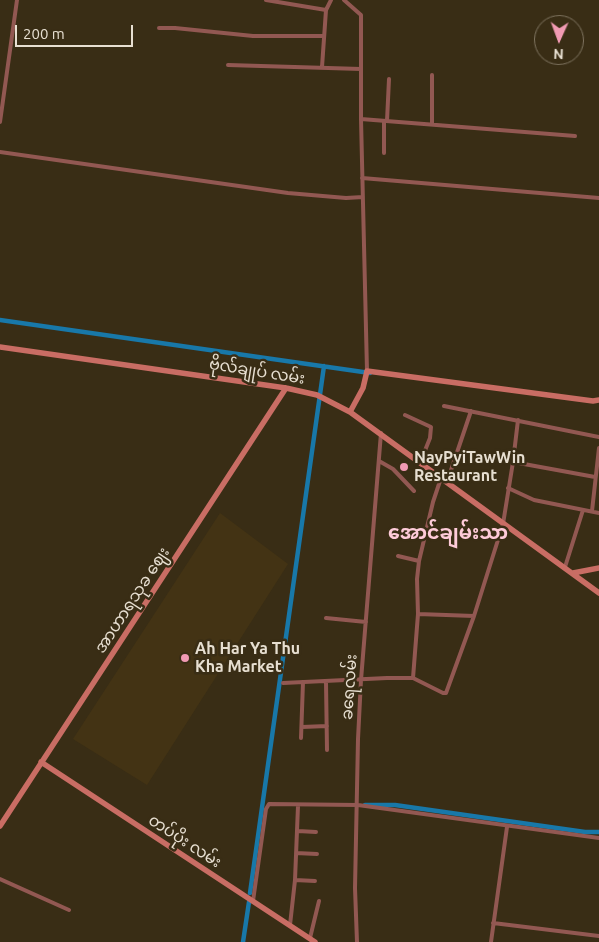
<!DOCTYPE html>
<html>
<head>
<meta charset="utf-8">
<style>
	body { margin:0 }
	#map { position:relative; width:599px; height:942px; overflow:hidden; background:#392d15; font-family:Ubuntu,sans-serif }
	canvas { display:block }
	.north { position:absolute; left:534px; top:15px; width:50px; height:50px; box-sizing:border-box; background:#392d15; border:1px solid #7f7460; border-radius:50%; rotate:182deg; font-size:14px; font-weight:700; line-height:20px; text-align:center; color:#e7dfd1 }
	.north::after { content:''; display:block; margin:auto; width:18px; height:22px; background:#f19ab3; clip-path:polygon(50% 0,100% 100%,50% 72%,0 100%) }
	.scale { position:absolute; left:15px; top:25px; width:118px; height:22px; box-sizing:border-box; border:2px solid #e7dfd1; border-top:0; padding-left:6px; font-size:15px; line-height:18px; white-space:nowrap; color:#e7dfd1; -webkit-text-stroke:4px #392d15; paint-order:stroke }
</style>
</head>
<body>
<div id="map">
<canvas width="599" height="942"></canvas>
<div class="north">N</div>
<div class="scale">200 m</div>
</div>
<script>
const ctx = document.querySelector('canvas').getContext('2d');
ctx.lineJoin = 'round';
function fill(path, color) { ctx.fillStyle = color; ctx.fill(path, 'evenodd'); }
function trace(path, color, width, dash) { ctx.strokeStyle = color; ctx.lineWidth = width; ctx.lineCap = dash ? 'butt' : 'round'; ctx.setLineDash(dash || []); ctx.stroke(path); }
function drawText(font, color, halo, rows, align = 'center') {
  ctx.font = font + ' Ubuntu,"Noto Sans Myanmar",sans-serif'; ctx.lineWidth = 5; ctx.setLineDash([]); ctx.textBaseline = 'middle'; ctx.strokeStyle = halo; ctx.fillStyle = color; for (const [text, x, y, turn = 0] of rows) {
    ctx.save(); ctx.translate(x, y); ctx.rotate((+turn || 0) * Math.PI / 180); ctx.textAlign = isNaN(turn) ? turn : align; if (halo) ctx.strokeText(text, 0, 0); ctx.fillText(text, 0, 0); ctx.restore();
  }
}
const built = new Path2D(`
	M220 513 288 564 147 785 73 739Z`);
const canal = new Path2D(`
	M0 320 370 373
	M365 805H395L585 832H599
	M250 893 324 366
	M243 942 249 902`);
const street = new Path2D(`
	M266 0 326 10
	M344 0 361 15V119L367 371
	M159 28H175L253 36H323
	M228 65 361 69
	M322 67 326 10 331 0
	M432 75V124
	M361 119 575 136
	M384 121V153
	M387 121 389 79
	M0 122 17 0
	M0 152 288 193 346 198 363 197
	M362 178 599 198
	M444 406 599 437
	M405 415 431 427 430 438 420 463
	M379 461 393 469 414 491
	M513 462 518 420
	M447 482 471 411
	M508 488 534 500 599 513
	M592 511 599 448
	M398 556 419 561
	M565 567 583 510
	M418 614 474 616
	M326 618 366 622
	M413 678 418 614 417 579 419 561 433 502 441 478
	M326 682 327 750
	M283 683 387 678H413L443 693H446L474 616 503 524 513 462 595 477
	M302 727 327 726
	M301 738 303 682
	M298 831 316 832
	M296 853 317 854
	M0 879 69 910
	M295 880 315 881
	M253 901 266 809 269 804 358 805 599 838
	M493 923 599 936
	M290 925 295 880 298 806
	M310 938 319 901
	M357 942 355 888 358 739 361 680 381 433
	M491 942 507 827`);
const secondary = new Path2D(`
	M0 347 286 388 317 395 350 412 599 593
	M367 371 593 401 599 400
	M350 412 363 388 367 371
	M573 573 599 568
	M41 762 315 942
	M0 826 286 388`);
const markers = [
	[404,467,5,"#f19ab3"],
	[185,658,5,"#f19ab3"]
];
const streetNames = [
	["ဗိုလ်ချုပ် လမ်း",257,371,9],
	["အာဟာရသုခ ဈေး",132,600,-57],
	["ခရေလမ်း",349,687,-86],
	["တပ်ပိုး လမ်း",185,841,33]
];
const poiNames = [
	["NayPyiTawWin",414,458],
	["Restaurant",414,476],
	["Ah Har Ya Thu",195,649],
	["Kha Market",195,667]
];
const quarterNames = [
	["အောင်ချမ်းသာ",448,533]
];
fill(built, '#433314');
trace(canal, '#1878a9', 4.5);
trace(street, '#925852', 4);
trace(secondary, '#c96d64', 5.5);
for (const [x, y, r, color] of markers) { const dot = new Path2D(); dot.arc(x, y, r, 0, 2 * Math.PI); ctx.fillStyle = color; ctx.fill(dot); trace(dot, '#392d15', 2); }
drawText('16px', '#e7dfd1', '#392d15', streetNames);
drawText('bold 16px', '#e7dfd1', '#392d15', poiNames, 'left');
drawText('bold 19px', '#fecbd9', '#392d15', quarterNames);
</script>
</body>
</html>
